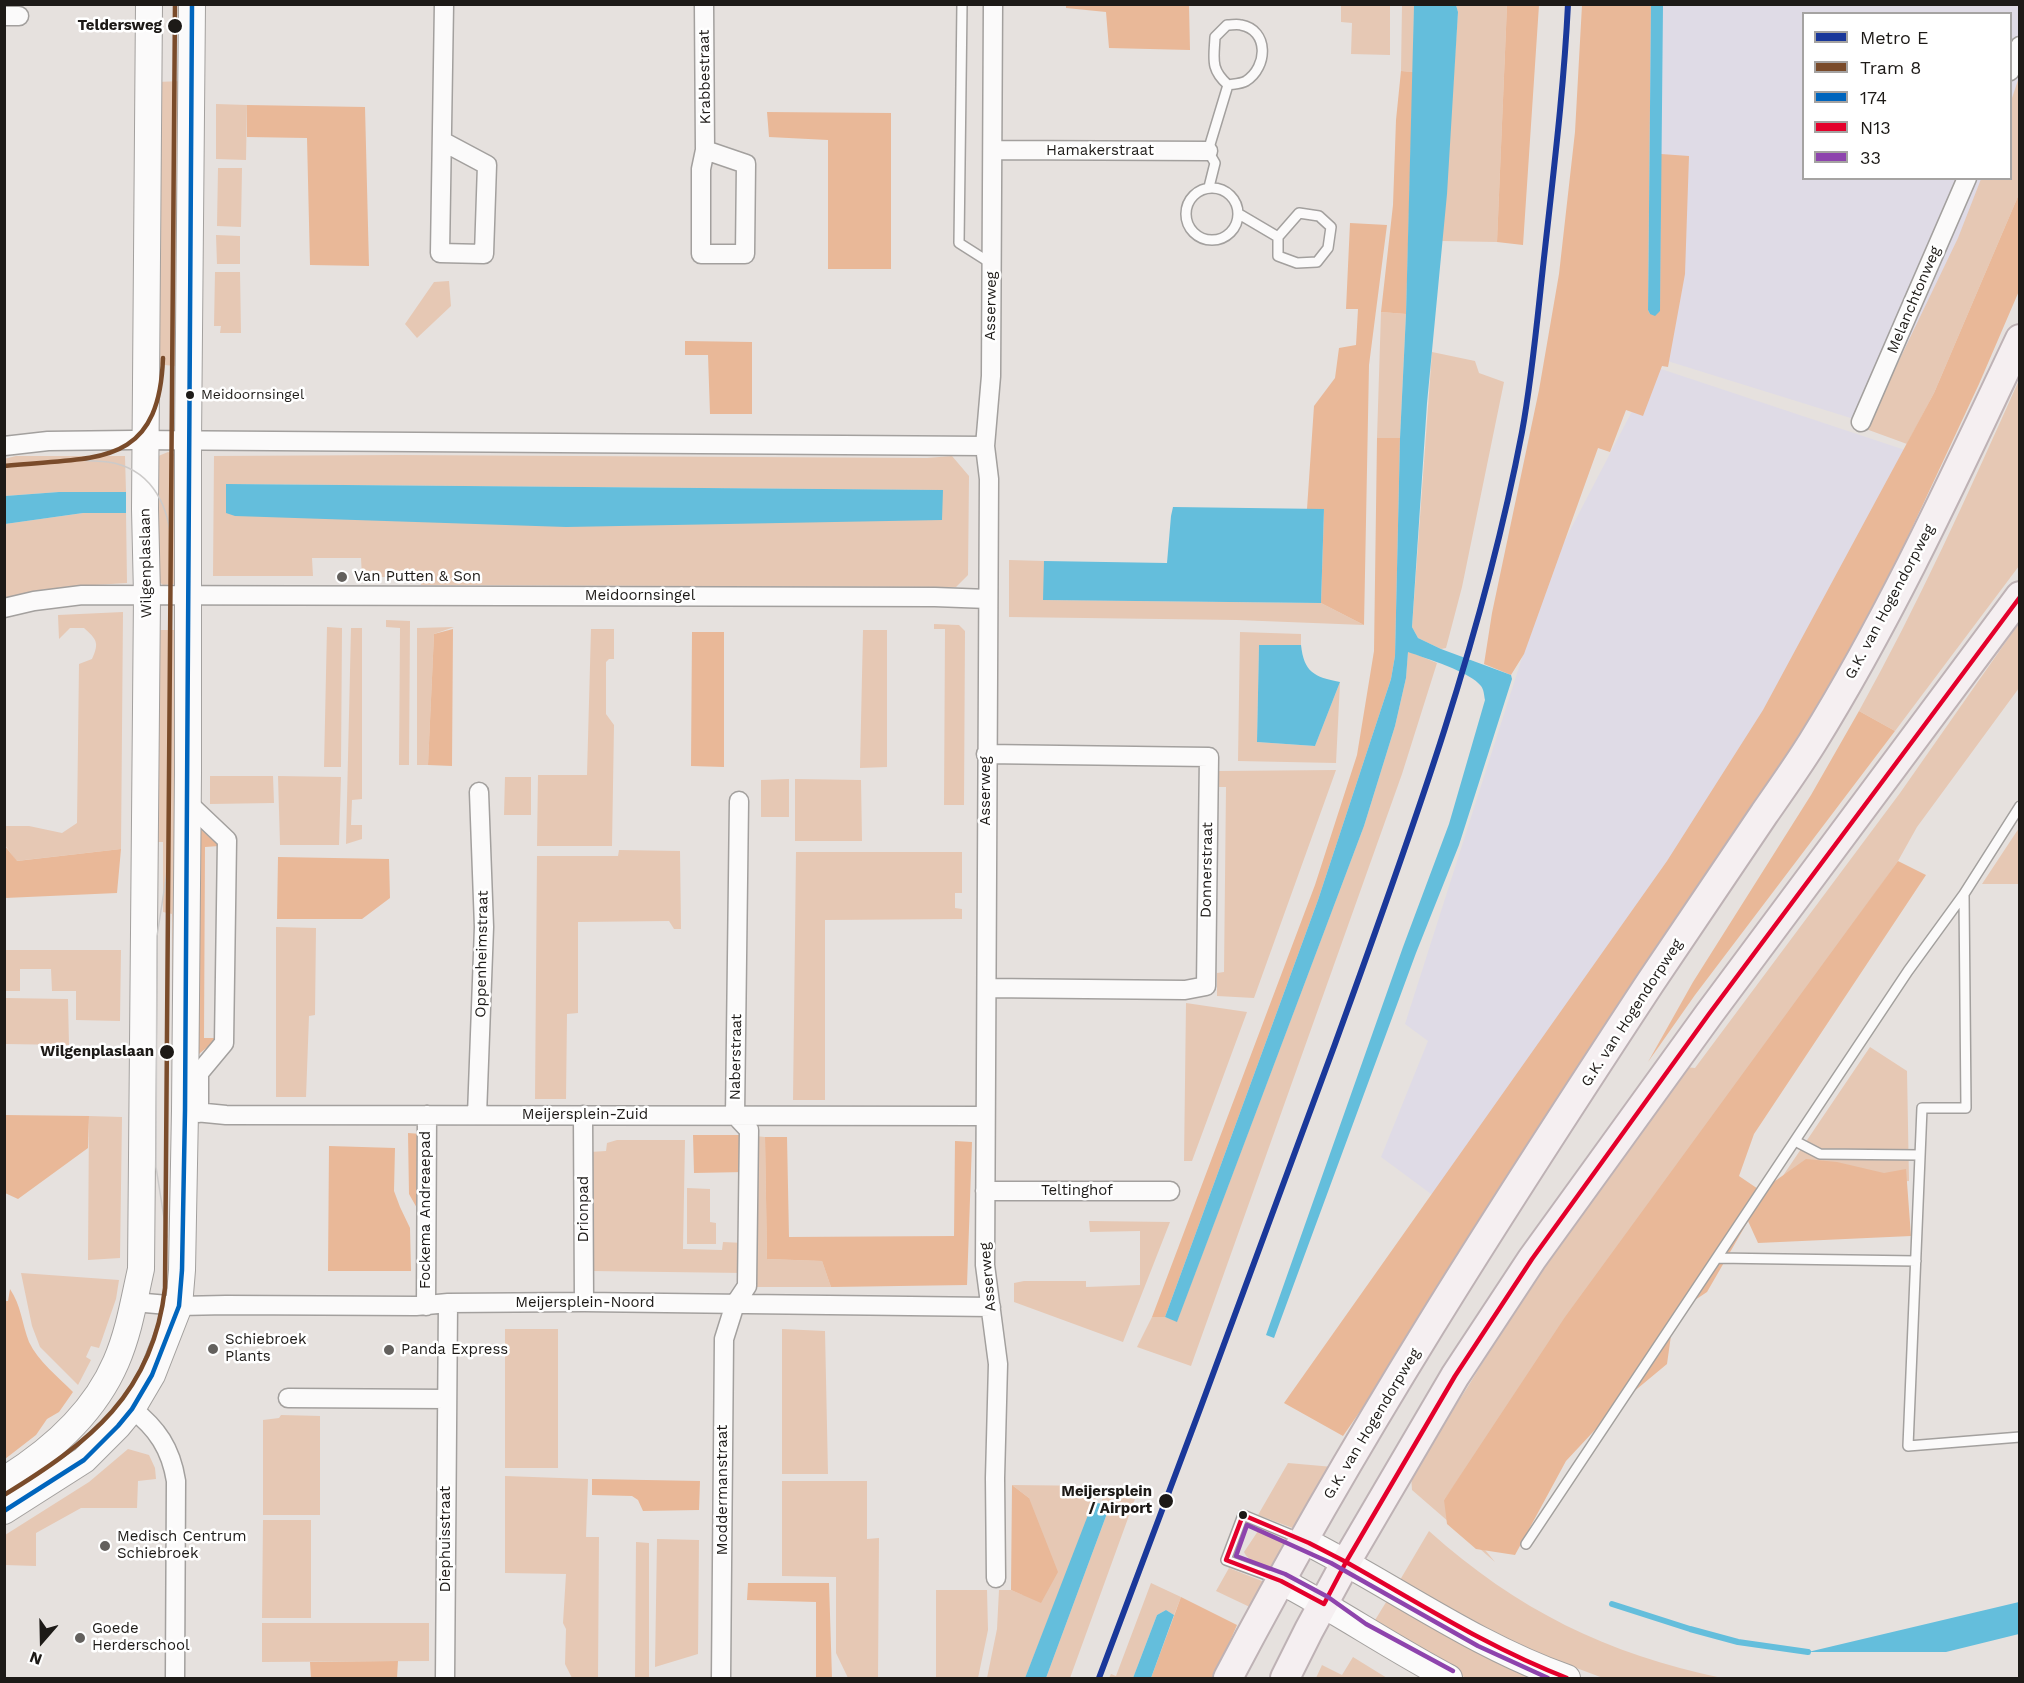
<!DOCTYPE html>
<html>
<head>
<meta charset="utf-8">
<style>
	body { margin:0 }
	#map { position:relative; width:2024px; height:1683px; overflow:hidden; background:#e6e1de; font-family:"Work Sans",sans-serif }
	canvas { display:block }
	.frame { position:absolute; inset:0; border:6px solid #1d1a17; pointer-events:none }
	.legend { position:absolute; left:1802px; top:12px; width:210px; height:168px; box-sizing:border-box; background:#fff; border:2px solid #a5a3a2; margin:0; padding:8px 10px; list-style:none; font-size:18px; color:#1d1a17 }
	.legend li { display:flex; align-items:center; gap:12px; height:30px }
	.legend b { width:30px; border:2px solid #a5a3a2 }
	.north { position:absolute; left:12px; top:1611px; width:60px; height:60px; -webkit-text-stroke:4px #fff; paint-order:stroke; rotate:200deg; font-size:16px; font-weight:700; line-height:24px; text-align:center; color:#1d1a17 }
	.north::after { content:''; display:block; margin:auto; width:21px; height:27px; background:#1d1a17; clip-path:polygon(50% 0,100% 100%,50% 72%,0 100%) }
</style>
</head>
<body>
<div id="map">
<canvas width="2024" height="1683"></canvas>
<div class="frame"></div>
<ul class="legend">
<li><b style="height:8px;background:#1a389a"></b>Metro E</li>
<li><b style="height:8px;background:#7a4b2a"></b>Tram 8</li>
<li><b style="height:8px;background:#0065bd"></b>174</li>
<li><b style="height:8px;background:#e4002b"></b>N13</li>
<li><b style="height:8px;background:#8e44ad"></b>33</li>
</ul>
<div class="north">N</div>
</div>
<script>
const ctx = document.querySelector('canvas').getContext('2d');
ctx.lineJoin = 'round';
function fill(path, color) { ctx.fillStyle = color; ctx.fill(path, 'evenodd'); }
function trace(path, color, width, dash) { ctx.strokeStyle = color; ctx.lineWidth = width; ctx.lineCap = dash ? 'butt' : 'round'; ctx.setLineDash(dash || []); ctx.stroke(path); }
function drawText(font, color, halo, rows, align = 'center') {
  ctx.font = font + ' "Work Sans",sans-serif'; ctx.lineWidth = 5; ctx.setLineDash([]); ctx.textBaseline = 'middle'; ctx.strokeStyle = halo; ctx.fillStyle = color; for (const [text, x, y, turn = 0] of rows) {
    ctx.save(); ctx.translate(x, y); ctx.rotate((+turn || 0) * Math.PI / 180); ctx.textAlign = isNaN(turn) ? turn : align; if (halo) ctx.strokeText(text, 0, 0); ctx.fillText(text, 0, 0); ctx.restore();
  }
}
const industrial = new Path2D(`
	M1647 5H2019V162L1899 433 1661 359ZM1804 14H2010V178H1804Z
	M1655 367 1908 451 1786 688 1450 1208 1381 1157 1428 1041 1405 1024 1551 567Z`);
const green = new Path2D(`
	M1341 5H1390V55L1351 54 1352 23 1341 22Z
	M1402 5H1414L1413 72 1401 71Z
	M1456 5H1507L1497 242 1442 241 1458 12Z
	M2019 77V194L1934 393 1907 444 1866 429 1958 238 1981 179 2010 178 2011 101Z
	M184 81 176 404 175 366 154 364 156 82Z
	M216 104 247 105 246 160 216 159Z
	M218 168H242L241 227 217 226Z
	M216 235 240 236V264H217Z
	M215 272H240L241 333H220L221 326H214Z
	M449 281 451 306 417 338 405 324 434 282Z
	M1381 312 1406 314 1400 438H1377Z
	M1432 352 1475 361 1479 373 1504 382 1462 587 1446 648 1441 649 1418 638 1412 627Z
	M2019 380V566L1895 731 1859 711C1919 603 1969 492 2019 380Z
	M168 452 178 455 179 581 174 584 163 585 157 580 156 457Z
	M398 455 927 458 952 456 969 476 968 575 956 587 421 585 420 577H362L361 558H312L313 576H213L214 456ZM226 484 942 490V520Z
	M16 456H125L126 492H59L5 496 4 459Z
	M83 513H126L127 583 63 587 5 598V524Z
	M1009 560 1044 561V600L1321 603 1364 625 1237 620 1009 617Z
	M123 612 121 849 16 861 5 845V826H29L62 833 77 823 79 664 92 659C100 642 96 639 84 628H70L59 639 58 615Z
	M386 620 410 621 409 765H399L400 628 386 627Z
	M2019 623V688L1917 827 1898 861 1444 1500 1495 1562 1412 1490 1411 1474 1467 1388 1548 1256 1685 1067 1695 1068 1900 793Z
	M934 624 959 625 965 631 964 805H944L945 629H934Z
	M327 627 342 628 341 767H324Z
	M454 627 434 634 428 765H417V628Z
	M351 628H362V799L352 800 351 825H362V839L346 844Z
	M591 629H614V659H609L606 662V714L614 725 612 846H537L538 775H587Z
	M151 630H183L173 1041 172 914 163 912V842H150Z
	M863 630H887V767L860 768Z
	M1240 632 1301 634V645H1259L1257 742 1315 746 1340 682 1336 763 1238 761Z
	M1408 651 1437 663 1402 774 1191 1366 1137 1347 1152 1317H1165L1177 1321 1364 826 1395 726 1406 678Z
	M1336 770 1254 998 1217 996V973L1224 972 1226 787H1219V771Z
	M210 776H273L274 803 210 804Z
	M278 776 341 777 339 845H280Z
	M505 777H531V815H504Z
	M789 779V817H761V780Z
	M795 779 861 780 862 841H795Z
	M2019 828V884H1982Z
	M619 850 680 851 681 929H674L669 921 578 922V1013L567 1014 566 1099H535L537 856H618Z
	M796 852H962V893H955V908L962 909V919L825 920V1100H793Z
	M276 927 316 928 315 1015 309 1016 306 1097H276Z
	M5 950H121L120 1021 76 1020V991H52L51 969H20V991H5Z
	M5 998 68 999 69 1045 5 1044Z
	M1186 1003 1247 1012 1192 1161H1184Z
	M1870 1047 1907 1071 1909 1181 1776 1186Z
	M89 1116 122 1117 120 1258 88 1260Z
	M754 1136 765 1137 767 1259 822 1261 831 1287H752Z
	M617 1140H685L683 1249 722 1250 723 1242 744 1243V1273L591 1271 590 1152 606 1151 607 1143Z
	M687 1188 710 1189V1222L716 1223V1244H687Z
	M1089 1221 1170 1222 1123 1342 1014 1302V1283L1024 1281H1086V1287L1140 1285V1231L1090 1232Z
	M21 1273 119 1280 116 1299 99 1348 91 1346 86 1357 91 1360 78 1385 40 1347 32 1326Z
	M505 1329H558V1468H505Z
	M782 1329 825 1331 828 1474H782Z
	M281 1415 320 1416V1515H263V1420L279 1418Z
	M128 1449 149 1455 155 1468 156 1479 138 1481 137 1508H81L36 1533V1566L5 1565V1535L89 1482Z
	M1288 1463 1333 1467 1298 1530 1258 1515Z
	M505 1476 588 1479 586 1537H599L598 1678H572L565 1664 566 1629 563 1623 566 1574 505 1573Z
	M782 1481H867V1539L879 1538 878 1678H848L836 1653V1577L782 1576Z
	M1012 1485 1101 1486 1025 1678H987L997 1629 999 1590H1011L1023 1595 1029 1498Z
	M1102 1496 1135 1499 1070 1678H1046L1109 1508 1102 1504Z
	M263 1520H311V1618H262Z
	M1258 1531 1291 1542 1275 1570C1264 1565 1249 1563 1244 1552Z
	M1429 1531C1517 1610 1607 1654 1722 1678H1603L1526 1649 1475 1624 1400 1580Z
	M657 1539 699 1540 698 1654 655 1667Z
	M636 1542 649 1543V1678H635Z
	M1229 1568 1267 1583 1254 1609 1216 1591Z
	M1151 1583 1181 1597 1174 1615 1166 1610 1157 1615 1133 1678H1109L1111 1674 1116 1676Z
	M936 1590H987L988 1630 978 1678H936Z
	M1388 1599 1506 1667 1533 1678H1466L1372 1625Z
	M262 1623H429V1661L262 1662Z
	M1353 1657 1387 1678H1316L1322 1665 1342 1675Z`);
const forest = new Path2D(`
	M1066 4 1189 5 1190 50 1109 48 1106 12 1066 8Z
	M1507 5H1539L1523 245 1497 242Z
	M1582 5H1651L1648 310 1650 314 1660 311 1661 154 1689 156 1685 274 1668 367 1662 366 1643 416 1626 410 1610 452 1598 448 1524 654 1511 675 1484 664 1492 613 1539 390 1559 274 1575 132Z
	M1401 71 1413 72 1406 314 1381 312 1393 205 1396 120Z
	M247 105 365 107 369 266 310 265 307 138 247 137Z
	M767 112 891 113V269H828V140L769 137Z
	M2019 194V291L1979 384 1898 558 1846 658 1810 721 1456 1273 1343 1436 1284 1403 1667 861 1763 710 1934 393Z
	M1350 223 1387 225 1369 365 1364 625 1321 603 1324 509H1307L1314 406 1335 378 1339 348 1356 345 1358 309H1346Z
	M685 341 752 342V414H710L708 355H685Z
	M1377 438H1400L1395 656 1391 679 1318 900 1165 1317H1152L1315 885 1357 755 1374 651Z
	M453 629 452 766 428 765 434 634Z
	M692 632H724V767L691 766Z
	M1859 711 1895 731 1695 995 1648 1062 1693 982 1811 795Z
	M197 826 219 846 205 847 204 1038H219L195 1057Z
	M4 845 17 861 121 849 117 893 5 898Z
	M278 857 389 859 390 898 362 919H277Z
	M1898 861 1926 875 1754 1134 1739 1176 1761 1191 1806 1159 1837 1162 1884 1173 1906 1169 1911 1236 1758 1243 1748 1221 1707 1292 1674 1314 1667 1364 1620 1403 1566 1461 1515 1555 1476 1549 1447 1524 1444 1500 1565 1317Z
	M5 1115 89 1116 88 1148 18 1199 5 1193Z
	M408 1133 421 1134 422 1217 409 1194Z
	M693 1135H744L745 1172 694 1173Z
	M765 1137H787L789 1237 954 1236 955 1141 972 1142 967 1285 831 1287 822 1261 767 1259Z
	M329 1146 395 1148 394 1191 400 1207 410 1228 411 1271H328Z
	M10 1289C21 1305 22 1324 29 1342 38 1361 58 1377 73 1392L59 1412 47 1419 36 1435 5 1459 4 1301H8Z
	M592 1479 700 1481 699 1510 643 1511 638 1500 632 1496 592 1495Z
	M1012 1485 1029 1498 1058 1572 1041 1603 1011 1590Z
	M748 1583H829L832 1678H816V1602L747 1600Z
	M1181 1597 1237 1625 1214 1678H1151Z
	M398 1661 397 1678H311L310 1662Z`);
const water = new Path2D(`
	M1414 5H1456L1458 12 1447 194 1427 403 1412 627 1418 638 1441 649 1511 675 1512 679 1459 845 1416 953 1274 1338 1266 1335 1403 947 1449 824 1485 700C1484 695 1484 690 1481 686 1471 672 1425 658 1408 652L1406 678 1395 726 1364 826 1177 1322 1165 1317 1318 900 1391 679 1395 656 1400 438 1406 314Z
	M1663 5 1660 311 1655 316 1650 314 1648 310 1651 5Z
	M226 484 943 490 942 520 566 527 235 516 226 513Z
	M59 492H126V513H83L5 524V496Z
	M1173 507 1324 509 1321 603 1043 600 1044 561 1167 563 1171 516Z
	M1259 645H1301C1304 672 1314 677 1340 682L1315 746 1257 742Z
	M1093 1502 1102 1504 1109 1508 1046 1678H1025Z
	M2019 1602V1634L1946 1652H1808Z
	M1166 1610 1174 1615 1151 1678H1133L1157 1615Z`);
const stream = new Path2D(`
	M1612 1604 1690 1629 1738 1642 1808 1652`);
const lane = new Path2D(`
	M962 4 959 243 992 264
	M1227 25C1232 25 1237 24 1241 25 1269 30 1268 67 1246 81 1241 84 1233 84 1228 85 1210 69 1214 59 1215 37Z
	M1209 187 1215 163 1208 151 1228 85
	M1186 214a26 26 0 1 1 52 0a26 26 0 1 1-52 0Z
	M1299 213 1319 216 1331 227 1328 248 1317 262 1297 263 1278 256V237Z
	M1239 214 1278 237
	M2020 806 1964 894 1966 1108H1922L1908 1446 2020 1437
	M1795 1141 1820 1154 1920 1155
	M1717 1258 1916 1261
	M1526 1544 1908 971 1964 894
	M1278 1579 1226 1560 1243 1515 1301 1539`);
const street = new Path2D(`
	M704 4 705 150 701 169V254H745L746 164 705 150
	M993 4 991 376 985 446 989 479 985 1265 998 1364 995 1478 996 1578
	M4 16H19
	M2010 71 2020 46
	M442 141 487 165 484 254 440 253 444 4
	M993 150 1208 151
	M1861 422 1967 178
	M4 446 48 441 132 440 985 446
	M4 608 34 601 82 595 935 597 988 599
	M986 754 1209 757 1206 986 1185 990 987 988
	M188 803 227 840 224 1043 199 1073V1113
	M185 1111 226 1115 985 1116
	M477 1115 484 927 479 792
	M583 1115 584 1302
	M985 1191H1170
	M134 1302 179 1306 226 1305 416 1306 448 1303 584 1302 991 1307
	M426 1306 427 1115
	M288 1398 447 1399
	M132 1409C157 1428 171 1449 176 1481L175 1678
	M445 1678 448 1303
	M721 1678 724 1339 735 1304 747 1286 749 1130 735 1115 739 801`);
const secondary = new Path2D(`
	M4 1480C51 1451 94 1413 116 1362 129 1332 134 1300 141 1269L147 595 145 509 149 4
	M4 1511 84 1460 118 1426 132 1409 152 1375 179 1306 182 1270 185 1111 188 772V441L192 4
	M1303 1540C1392 1585 1473 1645 1567 1678
	M1281 1581C1338 1611 1392 1648 1449 1678`);
const primary = new Path2D(`
	M1228 1678C1354 1438 1501 1210 1650 983 1688 926 1726 871 1764 814 1780 791 1797 767 1812 743 1892 614 1955 476 2020 339
	M1285 1678 1309 1630 1346 1562 1455 1376 1532 1259 1709 1014 2020 596`);
const tram = new Path2D(`
	M80 460C89 461 99 461 108 462 149 468 167 501 171 539
	M167 1237 156 1167 157 936 169 859`);
const bus1 = new Path2D(`
	M4 1511 84 1460 118 1426 132 1409 152 1375 179 1306 182 1270 185 1111 192 4`);
const bus2 = new Path2D(`
	M1243 1515 1309 1543 1346 1562 1324 1604 1281 1581 1226 1560Z
	M1346 1562C1419 1603 1489 1648 1567 1678
	M1346 1562 1455 1376 1532 1259 1709 1014 2020 597`);
const bus3 = new Path2D(`
	M1453 1671 1366 1624 1328 1597 1285 1574 1236 1556 1247 1525 1331 1563 1478 1646 1548 1678`);
const tram1 = new Path2D(`
	M4 466C91 456 159 472 163 358
	M4 1495C89 1443 153 1394 165 1288L175 4`);
const metro1 = new Path2D(`
	M1099 1678C1179 1467 1257 1256 1335 1044 1407 845 1482 642 1522 432 1533 372 1538 310 1545 249 1554 168 1564 86 1568 4`);
const markers = [
	[175,26,8,"#1d1a17"],
	[190,395,5,"#1d1a17"],
	[342,577,6,"#63605d"],
	[167,1052,8,"#1d1a17"],
	[213,1349,6,"#63605d"],
	[389,1350,6,"#63605d"],
	[1166,1501,8,"#1d1a17"],
	[1243,1515,5,"#1d1a17"],
	[105,1546,6,"#63605d"],
	[80,1638,6,"#63605d"]
];
const busNames = [
	["Meidoornsingel",201,395]
];
const stopNames = [
	["Teldersweg",162,26],
	["Wilgenplaslaan",154,1052],
	["Meijersplein",1152,1492],
	["/ Airport",1152,1509]
];
const streetNames = [
	["Krabbestraat",705,77,-91],
	["Hamakerstraat",1100,151],
	["Melanchtonweg",1914,300,-67],
	["Asserweg",991,306,-89],
	["Wilgenplaslaan",146,563,-91],
	["Meidoornsingel",640,596],
	["G.K. van Hogendorpweg",1890,602,-62],
	["Asserweg",986,791,-90],
	["Donnerstraat",1207,870,-89],
	["Oppenheimstraat",482,954,-89],
	["G.K. van Hogendorpweg",1632,1013,-57],
	["Naberstraat",736,1057,-89],
	["Meijersplein-Zuid",585,1115],
	["Teltinghof",1077,1191],
	["Drionpad",584,1209,-90],
	["Fockema Andreaepad",426,1210,-90],
	["Asserweg",988,1277,-95],
	["Meijersplein-Noord",585,1303],
	["G.K. van Hogendorpweg",1372,1424,-59],
	["Moddermanstraat",723,1490,-90],
	["Diephuisstraat",446,1539,-90]
];
const poiNames = [
	["Van Putten & Son",354,577],
	["Schiebroek",225,1340],
	["Plants",225,1357],
	["Panda Express",401,1350],
	["Medisch Centrum",117,1537],
	["Schiebroek",117,1554],
	["Goede",92,1629],
	["Herderschool",92,1646]
];
fill(industrial, '#dfdbe6');
fill(green, '#e6c8b4');
fill(forest, '#e9b898');
fill(water, '#64bedc');
trace(stream, '#64bedc', 6);
trace(lane, '#a3a09e', 12);
trace(street, '#a3a09e', 21);
trace(secondary, '#a3a09e', 28);
trace(primary, '#beb2b5', 32);
trace(lane, '#fbfafa', 9);
trace(street, '#fbfafa', 18);
trace(secondary, '#fbfafa', 26);
trace(primary, '#f5eff1', 28);
trace(tram, '#cccac9', 1.5);
trace(bus1, '#0065bd', 4.5);
trace(bus2, '#e4002b', 4.5);
trace(bus3, '#8e44ad', 4.5);
trace(tram1, '#7a4b2a', 4.5);
trace(metro1, '#1a389a', 6);
for (const [x, y, r, color] of markers) { const dot = new Path2D(); dot.arc(x, y, r, 0, 2 * Math.PI); ctx.fillStyle = color; ctx.fill(dot); trace(dot, '#fff', 2); }
drawText('14px', '#1d1a17', '#fff', busNames, 'left');
drawText('bold 15px', '#1d1a17', '#fff', stopNames, 'right');
drawText('15px', '#1d1a17', '#fff', streetNames);
drawText('15px', '#1d1a17', '#fff', poiNames, 'left');
</script>
</body>
</html>
